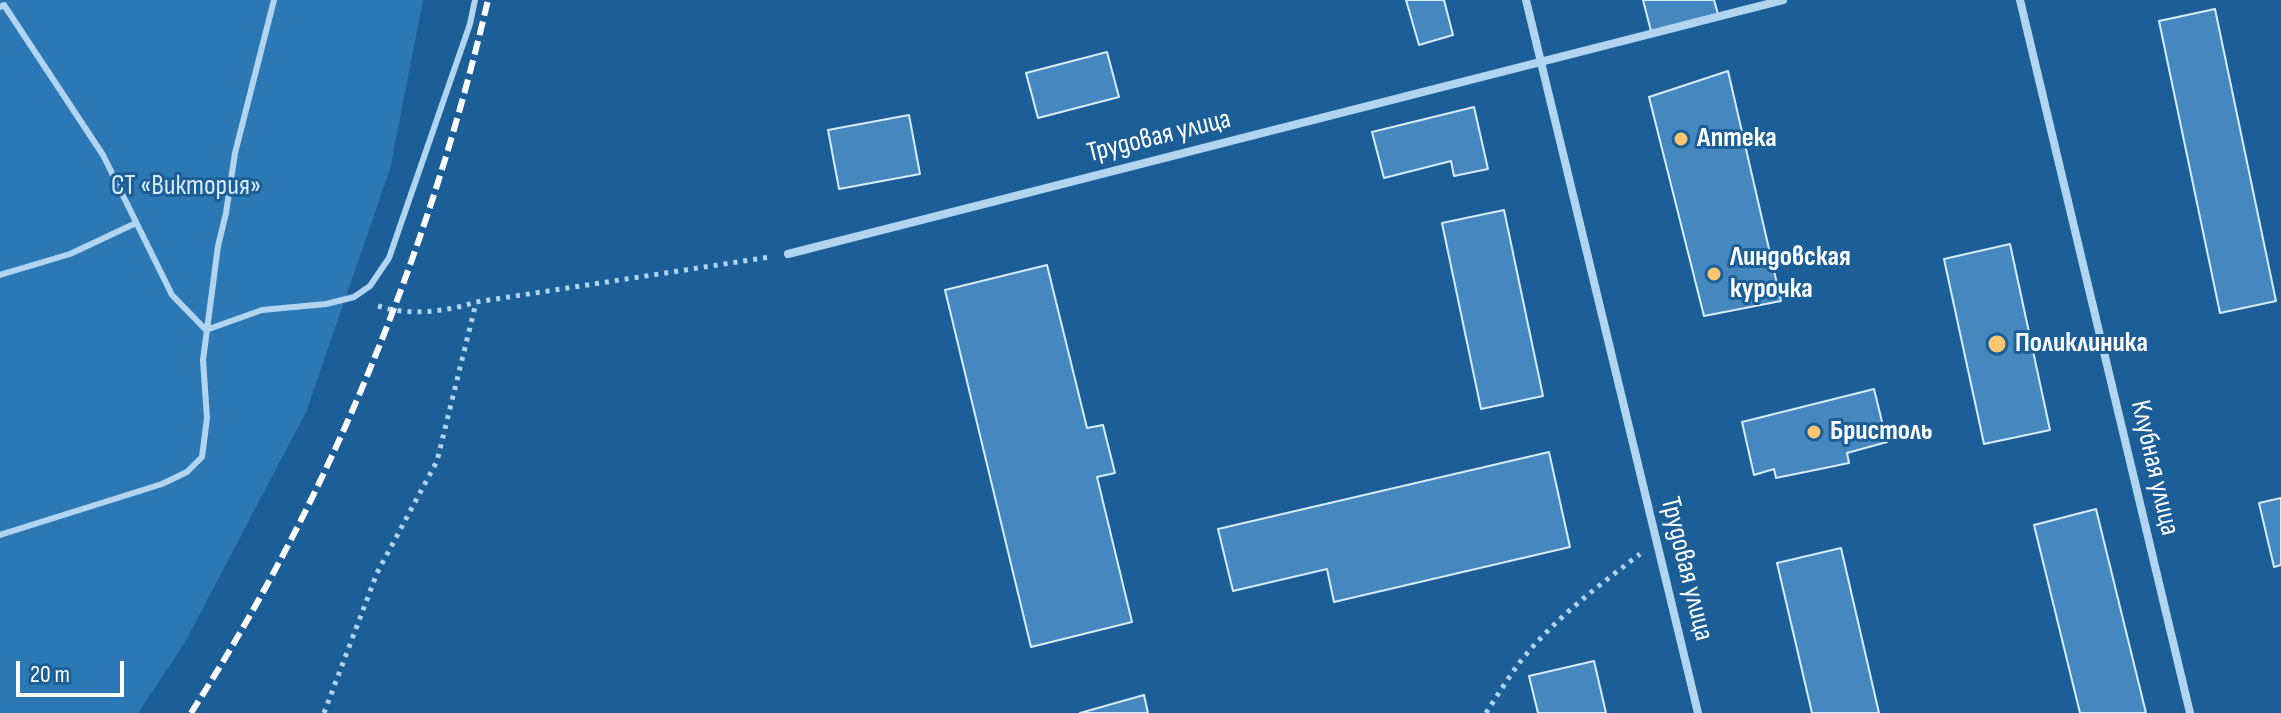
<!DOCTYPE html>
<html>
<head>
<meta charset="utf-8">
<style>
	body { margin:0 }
	#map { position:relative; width:2281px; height:713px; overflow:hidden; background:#1c5f98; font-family:"Sofia Sans Condensed",sans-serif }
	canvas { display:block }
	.scale { position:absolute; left:16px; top:661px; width:108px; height:36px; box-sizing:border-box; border:4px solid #fff; border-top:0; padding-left:10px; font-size:24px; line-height:28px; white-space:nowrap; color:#fff; -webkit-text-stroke:6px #1c5f98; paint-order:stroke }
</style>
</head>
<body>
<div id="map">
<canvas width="2281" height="713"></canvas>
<div class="scale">20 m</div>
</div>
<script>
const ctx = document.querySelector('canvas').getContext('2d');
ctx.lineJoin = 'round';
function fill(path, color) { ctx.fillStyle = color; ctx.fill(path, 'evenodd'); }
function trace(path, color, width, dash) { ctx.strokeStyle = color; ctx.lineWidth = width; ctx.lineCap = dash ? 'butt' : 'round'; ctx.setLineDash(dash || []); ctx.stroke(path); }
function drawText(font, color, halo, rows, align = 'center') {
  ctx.font = font + ' "Sofia Sans Condensed",sans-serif'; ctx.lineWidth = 6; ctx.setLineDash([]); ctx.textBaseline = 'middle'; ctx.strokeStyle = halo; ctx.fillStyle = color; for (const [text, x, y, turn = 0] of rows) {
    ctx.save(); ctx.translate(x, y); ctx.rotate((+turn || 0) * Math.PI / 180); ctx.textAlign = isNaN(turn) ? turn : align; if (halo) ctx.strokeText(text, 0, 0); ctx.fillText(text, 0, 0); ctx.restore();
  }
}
const green = new Path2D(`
	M0 0H423L390 169 306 412 184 644 138 713H0Z`);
const building = new Path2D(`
	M1406 0H1444L1453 35 1419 45Z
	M1643 0H1714L1718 14 1651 31Z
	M2215 9 2276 301 2220 313 2159 21Z
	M1107 52 1119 97 1038 118 1026 73Z
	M1728 71 1781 301 1704 316 1649 97Z
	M1474 107 1488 169 1454 176 1451 161 1384 178 1372 132Z
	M909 115 920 174 839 189 828 130Z
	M1504 210 1543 396 1481 409 1442 223Z
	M2010 244 2050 430 1984 444 1944 259Z
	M1047 265 1087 428 1103 425 1115 473 1097 477 1132 622 1031 647 945 290Z
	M1874 389 1887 442 1847 453 1849 463 1776 478 1774 469 1754 475 1742 422Z
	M1549 452 1570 547 1334 602 1327 569 1233 591 1218 529Z
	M2281 498V565L2274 567 2259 503Z
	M2096 509 2146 713H2080L2034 525Z
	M1841 548 1879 713H1812L1777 563Z
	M1594 661 1606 713H1538L1529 676Z
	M1144 695 1148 713H1080Z`);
const path = new Path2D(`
	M378 306C409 316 445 312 476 302L770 257
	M324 713 377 573 437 461 476 303
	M1486 713C1497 696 1508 678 1520 662 1554 619 1597 587 1640 554`);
const service = new Path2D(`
	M0 7 4 5 103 155 172 295 206 330 262 310 326 304 354 297 370 286 389 258 470 24 475 0
	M0 275 70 254 136 223
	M0 535 162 484 187 472 202 457 207 418 203 360 218 246 226 213 235 153 274 0`);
const minor = new Path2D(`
	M1526 0 1698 713
	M2020 0 2190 713
	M788 254 1783 0`);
const rail = new Path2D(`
	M191 713C331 495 429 252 488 0`);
const markers = [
	[1681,139,8,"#ffc670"],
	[1714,274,8,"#ffc670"],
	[1997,344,10,"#ffc670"],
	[1814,432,8,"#ffc670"]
];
const streetNames = [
	["Трудовая улица",1159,137,-14],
	["Клубная улица",2154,468,77],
	["Трудовая улица",1686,569,76]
];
const poiNames = [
	["Аптека",1697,139],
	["Линдовская",1730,258],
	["курочка",1730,290],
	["Поликлиника",2015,344],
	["Бристоль",1830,432]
];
const parkNames = [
	["СТ «Виктория»",186,187]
];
fill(green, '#2c78b4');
fill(building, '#4488bf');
trace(building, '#d8ecfb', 2);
trace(path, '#b1d4f0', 5, [4, 6]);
trace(service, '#b1d4f0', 6);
trace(minor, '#b1d4f0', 8);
trace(rail, '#fff', 6, [14, 6]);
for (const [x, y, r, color] of markers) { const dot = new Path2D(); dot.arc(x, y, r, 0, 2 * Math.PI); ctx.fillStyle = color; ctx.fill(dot); trace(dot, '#1c5f98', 3); }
drawText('28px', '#fff', '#1c5f98', streetNames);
drawText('bold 28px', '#fff', '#1c5f98', poiNames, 'left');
drawText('28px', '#d8ecfb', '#1c5f98', parkNames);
</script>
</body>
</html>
